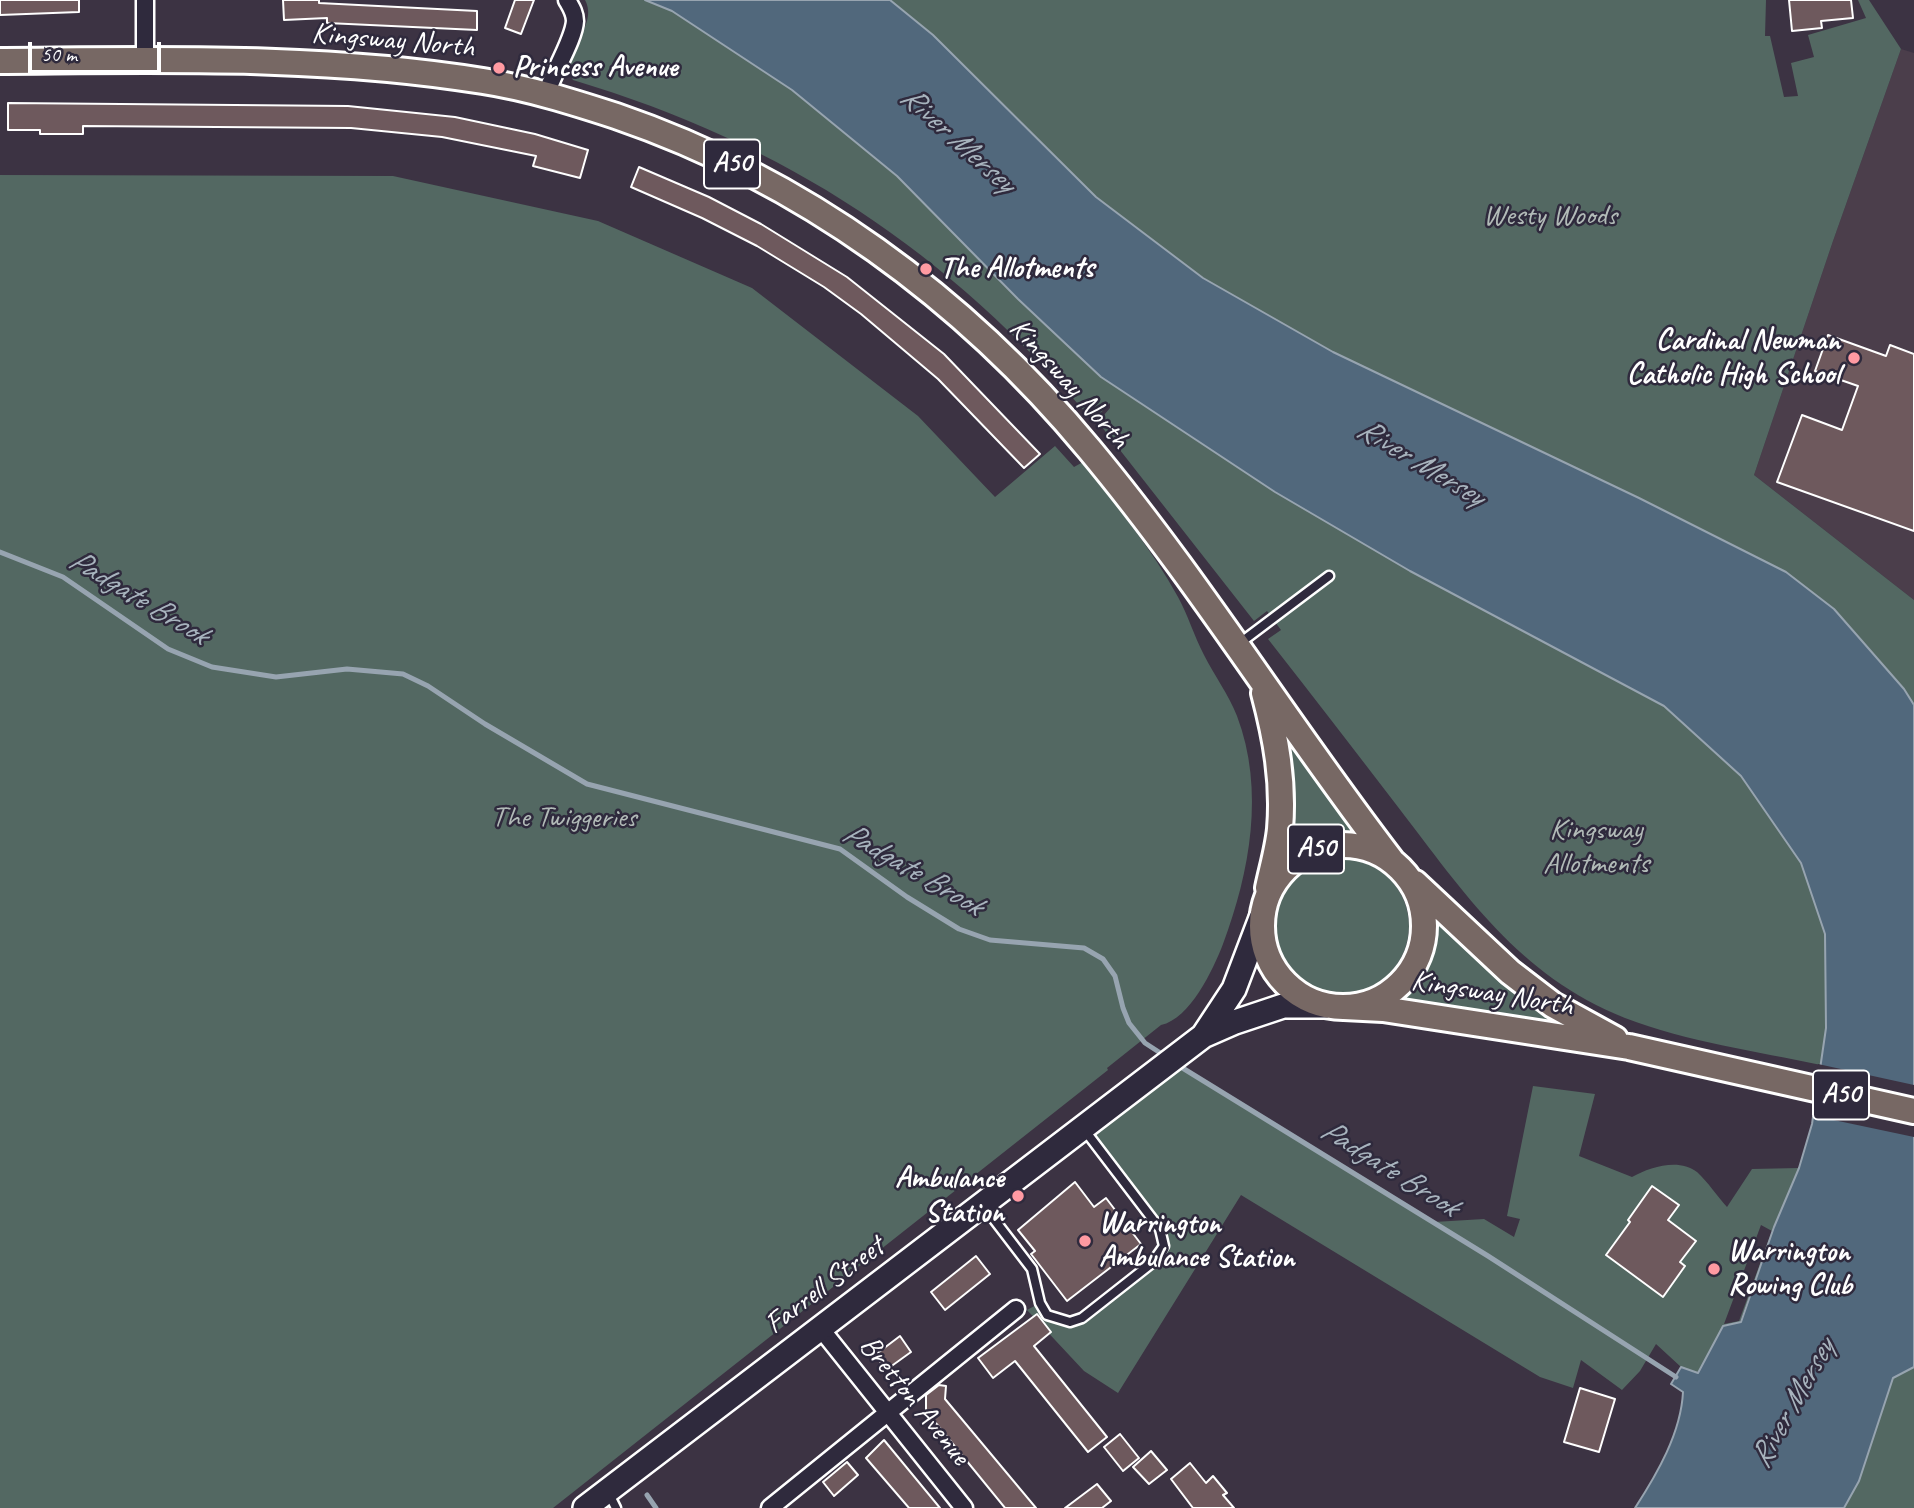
<!DOCTYPE html>
<html>
<head>
<meta charset="utf-8">
<style>
	body { margin:0 }
	#map { position:relative; width:1914px; height:1508px; overflow:hidden; background:#3c3343; font-family:Caveat,sans-serif }
	canvas { display:block }
	.scale { position:absolute; left:28px; top:42px; width:133px; height:32px; box-sizing:border-box; border:4px solid #fff; border-top:0; padding-left:9px; font-size:21px; line-height:24px; white-space:nowrap; color:#fff; -webkit-text-stroke:5px #2f2a3d; paint-order:stroke }
</style>
</head>
<body>
<div id="map">
<canvas width="1914" height="1508"></canvas>
<div class="scale">50 m</div>
</div>
<script>
const ctx = document.querySelector('canvas').getContext('2d');
ctx.lineJoin = 'round';
function fill(path, color) { ctx.fillStyle = color; ctx.fill(path, 'evenodd'); }
function trace(path, color, width, dash) { ctx.strokeStyle = color; ctx.lineWidth = width; ctx.lineCap = dash ? 'butt' : 'round'; ctx.setLineDash(dash || []); ctx.stroke(path); }
function drawText(font, color, halo, rows, align = 'center') {
  ctx.font = font + ' Caveat,sans-serif'; ctx.lineWidth = 5; ctx.setLineDash([]); ctx.textBaseline = 'middle'; ctx.strokeStyle = halo; ctx.fillStyle = color; for (const [text, x, y, turn = 0] of rows) {
    ctx.save(); ctx.translate(x, y); ctx.rotate((+turn || 0) * Math.PI / 180); ctx.textAlign = isNaN(turn) ? turn : align; if (halo) ctx.strokeText(text, 0, 0); ctx.fillText(text, 0, 0); ctx.restore();
  }
}
const built = new Path2D(`
	M1901 49 1914 53V600L1754 475 1833 241Z`);
const green = new Path2D(`
	M585 0H645L672 11 792 90 897 176 1018 299 1101 377 1275 492 1410 571 1664 706 1741 776 1801 863 1825 934 1826 1028 1821 1065C1756 1051 1687 1042 1625 1018 1518 975 1465 894 1398 807 1355 751 1312 695 1268 639L1281 630 1267 611 1254 621 1098 422 1110 408V403L1093 421C948 251 787 144 573 80 556 54 600 28 585 0Z
	M890 0H1766L1765 36H1770L1784 97 1798 96 1791 63 1814 57 1808 35 1866 18 1858 0H1869L1901 49 1833 241 1754 475 1914 600V705L1904 689 1639 498 1333 352 1203 278 1096 197 933 35Z
	M0 175 393 176 598 221 752 288 918 416 995 497 1055 446 1074 467 1083 462C1116 506 1152 549 1178 597 1188 615 1194 636 1204 655 1214 675 1229 695 1237 716 1265 790 1250 872 1223 944 1213 970 1190 1019 1161 1025L1107 1068 1108 1070 553 1508H0Z
	M1275 701 1357 832 1330 834 1286 850Z
	M1275 926a67 67 0 1 1 134 0a67 67 0 1 1-134 0Z
	M1435 913 1576 1030 1399 998C1425 969 1435 954 1435 913Z
	M1181 1067 1434 1222 1484 1219 1514 1237 1520 1219 1507 1216 1533 1086 1595 1094 1579 1156 1632 1177C1650 1167 1679 1158 1697 1172 1708 1182 1717 1196 1727 1207L1752 1169 1799 1168 1774 1227 1740 1322 1723 1326 1698 1373 1681 1367 1656 1344 1640 1371 1622 1390 1581 1360 1573 1388 1540 1377 1241 1195 1118 1393 1084 1371 1027 1310 1040 1303C1050 1319 1063 1324 1081 1318L1152 1263C1162 1251 1166 1245 1160 1229L1089 1135ZM1652 1187 1679 1205 1655 1239 1629 1220ZM1629 1224 1666 1251 1681 1230 1695 1241 1680 1262 1685 1267 1663 1296 1606 1255ZM1761 1225 1772 1231 1739 1321 1724 1324Z
	M1914 1367V1508H1844L1859 1481 1893 1378Z`);
const water = new Path2D(`
	M645 0H890L933 35 1096 197 1203 278 1333 352 1639 498 1786 572 1834 609 1904 689 1914 705V1367L1893 1378 1859 1481 1844 1508H1635C1657 1474 1681 1433 1683 1392L1671 1384 1681 1367 1698 1373 1723 1326 1741 1322 1774 1227 1799 1168 1812 1124 1826 1028 1825 934 1801 863 1741 776 1664 706 1410 571 1275 492 1101 377 1018 299 897 176 792 90 672 11Z`);
const pier = new Path2D(`
	M1818 1064 1914 1085V1137L1810 1115Z`);
const stream = new Path2D(`
	M0 552 63 577 168 649 212 667 276 677 347 669 403 674 428 686 485 724 587 784 840 849 907 897 959 929 990 940 1084 948 1103 959 1115 976 1123 1008 1129 1023 1145 1043 1165 1056
	M1176 1064 1488 1256 1676 1377
	M647 1495 656 1508`);
const building = new Path2D(`
	M0 0H79V12L0 15Z
	M283 0H319V3L477 11V30L327 23V18L284 20Z
	M515 0H534L521 34 505 28Z
	M1789 0H1851L1853 18 1821 21 1822 28 1792 31Z
	M8 103 348 106 455 117 535 134 588 150 580 178 533 166 536 156 442 137 351 128 83 126V134H40V130H8Z
	M639 167 709 197 761 224 847 277 944 354 1040 454 1024 468 938 379 861 314 824 287 757 246 702 218 631 187Z
	M1828 335 1886 356 1890 345 1914 354V531L1777 482 1802 415 1842 430 1858 386 1815 371Z
	M1075 1182 1094 1207 1106 1198 1141 1244 1067 1301 1031 1254 1035 1251 1018 1230Z
	M1652 1186 1679 1205 1668 1220 1696 1241 1680 1262 1685 1266 1663 1297 1606 1255 1630 1222 1628 1220Z
	M976 1256 990 1274 945 1310 931 1292Z
	M1037 1314 1051 1332 1034 1346 1107 1437 1088 1452 1015 1361 993 1378 978 1358Z
	M900 1336 911 1352 886 1370 875 1355Z
	M939 1385 946 1386 945 1399 1036 1508H1005L926 1411V1395Z
	M1580 1388 1615 1399 1599 1452 1564 1442Z
	M1120 1434 1139 1458 1123 1471 1104 1447Z
	M884 1440 940 1508H909L866 1458Z
	M1151 1451 1167 1470 1149 1484 1133 1467Z
	M847 1462 858 1475 834 1496 823 1482Z
	M1190 1463 1206 1483 1213 1476 1227 1493 1223 1495 1234 1508H1193L1171 1479Z
	M1097 1484 1111 1501 1102 1508H1065Z`);
const lane = new Path2D(`
	M1240 643 1329 576
	M983 1205 1032 1269 1040 1303 1047 1315 1070 1322 1082 1318 1152 1263 1164 1246 1160 1229 1083 1128
	M608 1492 616 1508`);
const street = new Path2D(`
	M145 0V60
	M546 95C552 74 574 40 575 21 575 13 571 7 567 0
	M821 1329 964 1508
	M770 1508 1016 1309`);
const secondary = new Path2D(`
	M1203 1036 1234 989 1261 918
	M585 1508 1203 1036 1235 1022 1283 1006H1325`);
const primary = new Path2D(`
	M0 61C160 60 324 55 483 81 528 88 573 102 616 116 803 180 964 298 1090 450 1199 581 1288 726 1392 861
	M1264 693C1276 738 1284 782 1280 829 1278 849 1272 869 1268 888
	M1262 926a81 81 0 1 1 162 0a81 81 0 1 1-162 0Z
	M1415 883 1510 972 1553 1005 1615 1039
	M1344 1007 1383 1009 1629 1047 1914 1111`);
const markers = [
	[499,68,7,"#ff9aa2"],
	[926,269,7,"#ff9aa2"],
	[1854,358,7,"#ff9aa2"],
	[1018,1196,7,"#ff9aa2"],
	[1085,1241,7,"#ff9aa2"],
	[1714,1269,7,"#ff9aa2"]
];
const shields = [
	[732,164,56],
	[1316,849,56],
	[1841,1095,56]
];
const shieldNames = [
	["A50",732,164],
	["A50",1316,849],
	["A50",1841,1095]
];
const streetNames = [
	["Kingsway North",393,41,5],
	["Kingsway North",1069,384,48],
	["Kingsway North",1492,994,9],
	["Farrell Street",825,1286,-37],
	["Bretton Avenue",914,1401,51]
];
const poiNames = [
	["Princess Avenue",513,68],
	["The Allotments",940,269],
	["Cardinal Newman",1840,341,"right"],
	["Catholic High School",1840,375,"right"],
	["Ambulance",1004,1179,"right"],
	["Station",1004,1213,"right"],
	["Warrington",1099,1224],
	["Ambulance Station",1099,1258],
	["Warrington",1728,1252],
	["Rowing Club",1728,1286]
];
const parkNames = [
	["Westy Woods",1550,216],
	["The Twiggeries",564,818],
	["Kingsway",1596,830],
	["Allotments",1596,864]
];
const waterNames = [
	["River Mersey",957,140,42],
	["River Mersey",1420,463,31],
	["Padgate Brook",138,598,31],
	["Padgate Brook",912,870,30],
	["Padgate Brook",1389,1169,32],
	["River Mersey",1793,1404,-61]
];
fill(built, '#4b3e4b');
fill(green, '#536862');
fill(water, '#51687c');
trace(water, '#97a4b0', 2);
fill(pier, '#3c3343');
trace(stream, '#97a4b0', 5);
fill(building, '#6e595d');
trace(building, '#fff', 2);
trace(lane, '#fff', 13);
trace(street, '#fff', 21);
trace(secondary, '#fff', 28);
trace(primary, '#fff', 30);
trace(lane, '#2f2a3d', 8);
trace(street, '#2f2a3d', 16);
trace(secondary, '#2f2a3d', 23);
trace(primary, '#776864', 24);
for (const [x, y, r, color] of markers) { const dot = new Path2D(); dot.arc(x, y, r, 0, 2 * Math.PI); ctx.fillStyle = color; ctx.fill(dot); trace(dot, '#2f2a3d', 2.5); }
for (const [x, y, w] of shields) { const box = new Path2D(); box.roundRect(x - w / 2, y - 24.5, w, 49, 5); ctx.fillStyle = '#2f2a3d'; ctx.fill(box); trace(box, '#fff', 2); }
drawText('bold 28px', '#fff', null, shieldNames);
drawText('30px', '#fff', '#2f2a3d', streetNames);
drawText('bold 30px', '#fff', '#2f2a3d', poiNames, 'left');
drawText('30px', '#b2bbb8', '#2f2a3d', parkNames);
drawText('italic 32px', '#a8b4be', '#2f2a3d', waterNames);
</script>
</body>
</html>
